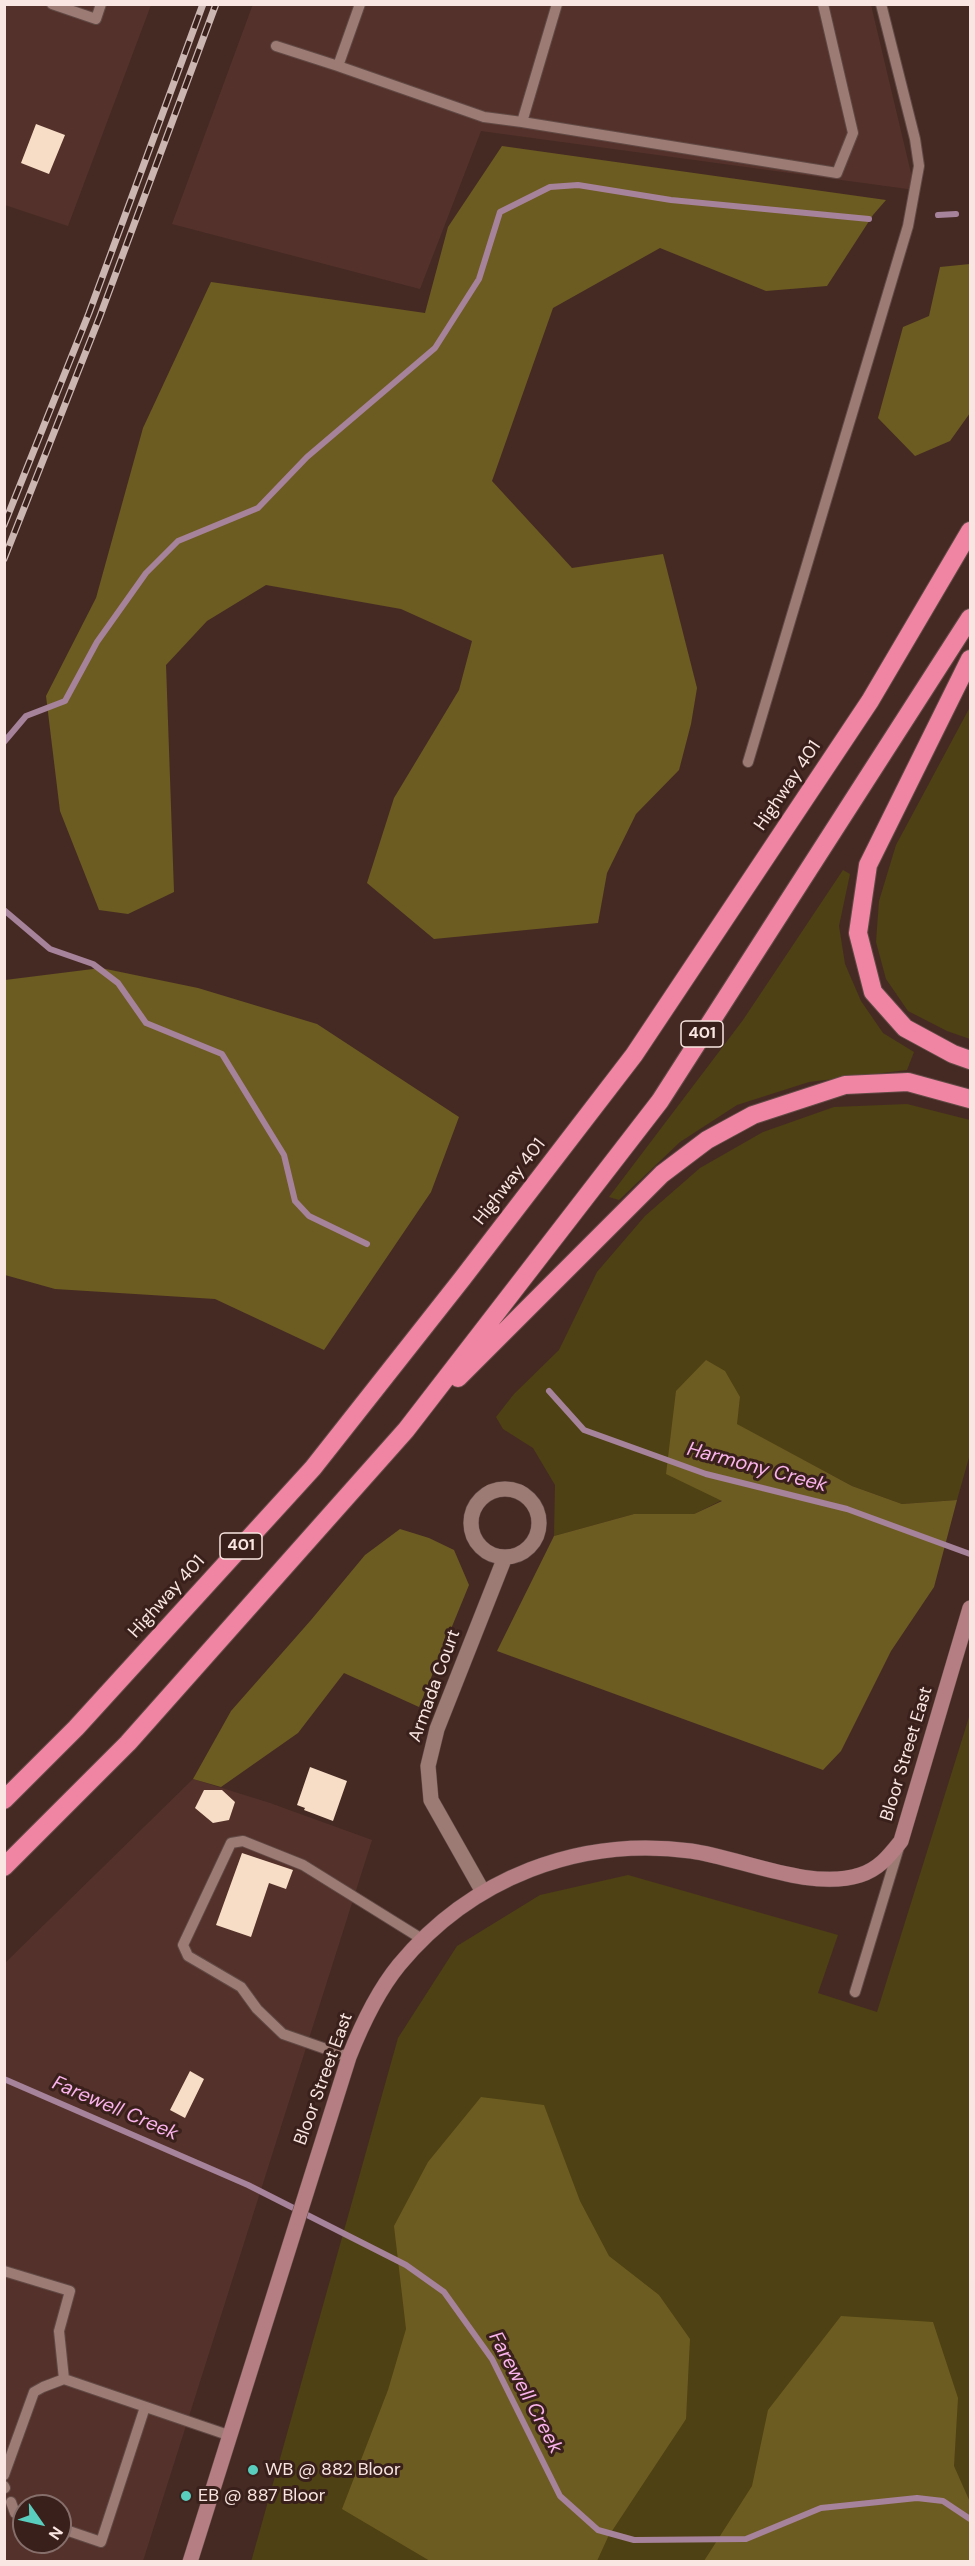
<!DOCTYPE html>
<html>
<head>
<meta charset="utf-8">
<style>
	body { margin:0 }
	#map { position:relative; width:975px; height:2566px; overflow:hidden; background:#452a24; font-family:"DM Sans",sans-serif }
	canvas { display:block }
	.frame { position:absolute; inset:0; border:6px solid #f9e6e2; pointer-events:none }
	.north { position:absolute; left:12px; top:2494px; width:60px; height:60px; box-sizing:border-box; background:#3a201b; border:2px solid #866f6b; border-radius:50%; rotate:124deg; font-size:16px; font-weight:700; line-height:24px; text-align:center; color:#f9e6e2 }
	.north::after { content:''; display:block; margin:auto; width:21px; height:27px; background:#59cebe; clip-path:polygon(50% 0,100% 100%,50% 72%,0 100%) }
</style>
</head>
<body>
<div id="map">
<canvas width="975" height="2566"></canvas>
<div class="frame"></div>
<div class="north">N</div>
</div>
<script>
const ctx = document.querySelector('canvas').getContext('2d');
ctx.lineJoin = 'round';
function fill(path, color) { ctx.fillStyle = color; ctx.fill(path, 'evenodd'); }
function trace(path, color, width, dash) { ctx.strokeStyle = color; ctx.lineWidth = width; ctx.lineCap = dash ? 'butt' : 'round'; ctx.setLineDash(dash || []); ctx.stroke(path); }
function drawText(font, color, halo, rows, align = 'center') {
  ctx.font = font + ' "DM Sans",sans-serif'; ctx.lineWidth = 6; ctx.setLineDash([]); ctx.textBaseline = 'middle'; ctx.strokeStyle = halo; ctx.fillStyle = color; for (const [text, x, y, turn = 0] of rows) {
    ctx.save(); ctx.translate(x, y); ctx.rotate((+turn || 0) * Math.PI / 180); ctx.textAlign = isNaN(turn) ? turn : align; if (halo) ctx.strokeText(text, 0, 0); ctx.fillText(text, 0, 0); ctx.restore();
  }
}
const built = new Path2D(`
	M253 4 871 5 915 190 481 131 420 289 172 224Z
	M5 5H151L68 226 5 205Z
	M193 1779 270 1803 372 1840 143 2561 5 2562V1963ZM24 2506H60V2542H24Z`);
const green = new Path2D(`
	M970 707V1039L947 1031 908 1011 886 979 876 942 879 901 896 845Z
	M843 870 850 874 839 926 845 964 861 1001 883 1033 914 1052 907 1070 809 1082 737 1105 680 1142 619 1200 609 1197 743 1020Z
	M907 1104 970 1120V1454L957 1500 902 1504 852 1486 736 1424 740 1397 722 1500 694 1514H634L554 1536 555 1485 533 1448 503 1429 496 1417 514 1394 559 1350 597 1272 645 1216 700 1168 763 1132 834 1107Z
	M970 1714V2561L251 2562 398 2038 457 1946 540 1895 628 1875 838 1935 818 1993 877 2012Z`);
const forest = new Path2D(`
	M502 146 886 200 873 215 827 286 766 291 660 248 553 308 492 481 572 568 663 554 697 688 691 724 679 770 636 814 607 873 598 923 434 939 367 883 394 798 459 690 472 641 401 609 266 585 207 621 166 665 174 892 128 914 99 910 60 811 46 696 96 598 143 428 211 282 425 313 448 227Z
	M970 264V413L950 441 915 456 878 418 903 327 929 316 940 267Z
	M101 968 198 988 317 1024 459 1117 431 1192 324 1350 215 1299 55 1289 5 1275V980Z
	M706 1360 725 1371 740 1397 737 1424 852 1486 902 1504 957 1500 934 1587 891 1651 841 1751 823 1770 497 1651 554 1536 634 1514H694L722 1501 666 1474 676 1391Z
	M400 1529 429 1538 454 1550 469 1585 419 1707 344 1673 298 1733 221 1787 193 1779 231 1711 311 1620 365 1555Z
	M481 2097 544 2105 580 2201 609 2256 659 2295 690 2339 686 2419 608 2537 597 2561H430L342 2509 388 2390 406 2329 394 2226 428 2162Z
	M841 2316 933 2322 958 2398 954 2466 970 2502V2561H704L752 2486 768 2410Z`);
const stream = new Path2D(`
	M938 215 956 214
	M4 742 26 716 65 701 97 642 146 573 178 541 258 508 307 457 435 348 479 279 500 212 550 187 578 185 671 200 869 219
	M4 910 50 949 93 964 118 983 146 1023 222 1054 284 1155 295 1201 309 1216 367 1244
	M549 1391 584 1430 706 1474 847 1509 970 1554
	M4 2079 248 2185 406 2265 444 2292 492 2359 560 2496 598 2530 634 2540 746 2539 821 2508 917 2498 943 2501 970 2519`);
const building = new Path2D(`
	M36 124 65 135 49 174 21 163Z
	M310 1767 347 1781 333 1821 304 1810 305 1808 297 1805Z
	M204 1790H222L235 1802 229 1820 213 1823 195 1808Z
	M242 1853 293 1870 286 1889 269 1883 251 1937 216 1925Z
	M190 2071 204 2079 185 2118 170 2110Z`);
const lane = new Path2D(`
	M52 4 96 19 101 4
	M360 4 338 66 484 117 522 122 557 4
	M276 46 338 66
	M522 122 837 173 853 133 823 4
	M748 762 908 226 919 166 915 139 881 4
	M855 1992 899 1847
	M349 2057 283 2034 257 2009 241 1987 188 1956 183 1945 231 1843 243 1841 303 1865 422 1939
	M4 2271 70 2291 59 2331 64 2379 228 2435
	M4 2475 34 2392 43 2387 64 2379
	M4 2486 5 2488
	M11 2502 15 2513 24 2516
	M60 2528 101 2542 145 2407`);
const street = new Path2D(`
	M471 1523a34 34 0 1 1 68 0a34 34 0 1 1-68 0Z
	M483 1892 431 1800 428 1766 437 1729 505 1557`);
const secondary = new Path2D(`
	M190 2562 349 2057C362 2024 377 1992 399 1965 471 1878 579 1836 691 1851 741 1858 810 1891 860 1875 879 1869 889 1856 901 1841L970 1608`);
const highway = new Path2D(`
	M970 659 868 865 858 933 873 992 905 1028 953 1054 970 1060
	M458 1378 662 1174 707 1140 753 1115 845 1085 908 1082 970 1099
	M4 1800 76 1728 313 1468 462 1279 634 1055 870 701 970 531
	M4 1867 128 1743 406 1430 660 1101 970 618`);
const rail = new Path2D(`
	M4 525 89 313 203 4
	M4 559 100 316 216 4`);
const markers = [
	[253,2470,6,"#59cebe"],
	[186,2496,6,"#59cebe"]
];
const shields = [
	[702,1034,42],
	[241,1546,42]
];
const shieldNames = [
	["401",702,1034],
	["401",241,1546]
];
const streetNames = [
	["Highway 401",788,786,-56],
	["Highway 401",510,1182,-52],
	["Highway 401",167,1597,-48],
	["Armada Court",435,1686,-70],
	["Bloor Street East",907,1754,-73],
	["Bloor Street East",324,2079,-70]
];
const poiNames = [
	["WB @ 882 Bloor",265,2470],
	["EB @ 887 Bloor",198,2496]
];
const waterNames = [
	["Harmony Creek",757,1468,15],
	["Farewell Creek",115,2109,23],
	["Farewell Creek",525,2393,62]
];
fill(built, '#54322b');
fill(green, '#4e4113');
fill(forest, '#6c5c21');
trace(stream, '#a7829b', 6);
fill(building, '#f7ddc6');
trace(lane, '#614944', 12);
trace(street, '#614944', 16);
trace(secondary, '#614944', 16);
trace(highway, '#614944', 20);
trace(lane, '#9c7b74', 10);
trace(street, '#9c7b74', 15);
trace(secondary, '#b57e82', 15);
trace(highway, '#ef85a2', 18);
trace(rail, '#cbb6b1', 7);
trace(rail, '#3a201b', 4.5, [14]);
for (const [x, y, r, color] of markers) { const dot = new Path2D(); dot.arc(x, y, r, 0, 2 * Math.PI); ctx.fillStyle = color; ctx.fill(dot); trace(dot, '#3a201b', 2); }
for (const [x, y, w] of shields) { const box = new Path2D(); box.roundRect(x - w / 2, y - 13, w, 26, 4.5); ctx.fillStyle = '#3a201b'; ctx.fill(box); trace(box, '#f9e6e2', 1.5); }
drawText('bold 16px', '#f9e6e2', null, shieldNames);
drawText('18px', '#f9e6e2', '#3a201b', streetNames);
drawText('18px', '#f9e6e2', '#3a201b', poiNames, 'left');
drawText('italic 20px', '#fab3ed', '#3a201b', waterNames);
</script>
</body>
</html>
